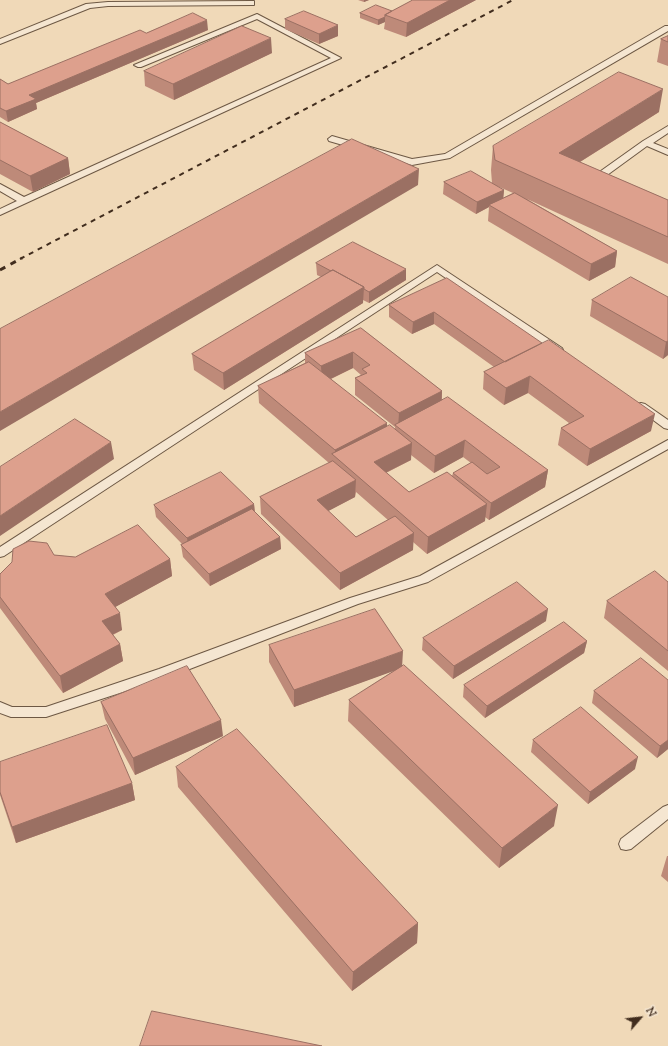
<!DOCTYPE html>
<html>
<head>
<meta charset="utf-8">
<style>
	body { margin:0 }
	#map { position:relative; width:668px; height:1046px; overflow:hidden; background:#f0d9b8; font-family:"Sorts Mill Goudy",serif }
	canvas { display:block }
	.north { position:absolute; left:620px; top:998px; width:40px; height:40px; -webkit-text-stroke:3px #f5e6d1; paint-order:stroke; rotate:62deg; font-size:11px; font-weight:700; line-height:16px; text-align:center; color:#412d1e }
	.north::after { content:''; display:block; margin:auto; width:14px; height:18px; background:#412d1e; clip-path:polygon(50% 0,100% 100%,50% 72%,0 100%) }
</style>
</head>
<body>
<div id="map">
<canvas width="668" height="1046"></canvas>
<div class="north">N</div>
</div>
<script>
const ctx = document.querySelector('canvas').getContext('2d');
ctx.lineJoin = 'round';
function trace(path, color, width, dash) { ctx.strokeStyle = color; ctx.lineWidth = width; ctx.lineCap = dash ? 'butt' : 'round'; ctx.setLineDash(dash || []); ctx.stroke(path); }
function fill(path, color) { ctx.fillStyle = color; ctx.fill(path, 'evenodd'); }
const service = new Path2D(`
	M251 1H254V5L108 6 90 8 0 44V39L86 4 108 2Z
	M257 14 341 58 0 215V209L17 201 0 191V184L24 197 331 58 257 19 141 67H138L134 65Z
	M665 26H668V31L450 158 412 165 329 141 328 139 332 136 412 159 445 154Z
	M668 126V133L653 143 668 149V155L647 146 599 181 598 185H592L590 180 591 178 643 141Z
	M437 265 562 348 563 350 562 352H554L437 272 4 556 0 557V547Z
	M641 403 645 404 668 420V429L664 428 637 408 636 406 637 404Z
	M668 440V449L428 582 358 604 169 677 46 717H11L0 713V702L12 707H46L159 669 350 598 420 576Z
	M668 805V819L631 849 626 850 621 849 619 844 621 839 663 807Z`);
const railFar1 = new Path2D(`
	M20 259 513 0`);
const rail = new Path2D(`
	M0 270 22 258`);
const wall = new Path2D(`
	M358 0H369L364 2Z
	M413 0H476L406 37 384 29 385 22 378 25 360 18V13L392 11Z
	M285 19 338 36 319 44 285 29Z
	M208 30 36 103 37 109 8 122 0 117V79L8 84 146 33Z
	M668 36V66L657 62 661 39Z
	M272 53 174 100 145 86 144 71Z
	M659 112 580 162 668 200V264L527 199 617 251 615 267 589 281 488 221 489 207 476 214 443 194 444 182 492 183 491 170 493 146ZM497 186 513 193 503 198 504 190Z
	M0 122 68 158 70 174 33 192 0 174Z
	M316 263 406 280 369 303 363 300V303L224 390 194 370 192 354 321 277 317 275Z
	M447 278 651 431 587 466 558 445 561 428 569 423 528 393 504 405 483 389 484 372 494 367 434 324 412 334 389 317V305Z
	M668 297V355L663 359 590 316 592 300Z
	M361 328 442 391V400L548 470 545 487 489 520 485 517V521L427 554 413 542V550L340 590 261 514 260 497 329 463 259 403 258 386 305 363V353ZM353 368 361 375 355 378V395L395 427V429L387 427 331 379ZM411 455 434 473 463 457 471 463 453 473 452 476 409 492 386 473 411 460ZM356 492 388 520 356 537 328 511 355 497Z
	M254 504 255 512 280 537 281 549 210 586 183 557 181 545 182 544 156 517 154 505Z
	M54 555 75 557 170 559 172 576 115 607 122 630 113 635 120 644 123 661 63 693 0 608V574Z
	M668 582V671L604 618 607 601Z
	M546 621 453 679 422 650 423 638Z
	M587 641 584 653 485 718 463 697 464 685Z
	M269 645 402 666 554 826 499 868 348 721 349 700 395 670 294 707 269 662Z
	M668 680V749L657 758 592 703 594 691Z
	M101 702 223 736 135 775 105 719Z
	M533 740 635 769 588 804 531 752Z
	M0 762 132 783 135 800 16 843 0 795Z
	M176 767 418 923 417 943 352 991 178 787Z
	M667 856H668V882L661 876Z`);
const shadedWall = new Path2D(`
	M364 0H369L364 2Z
	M450 0H476L406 37 407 23Z
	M385 17V22L378 25V20Z
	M207 20 208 30 36 103 37 109 8 122 6 111 29 95Z
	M338 25V36L319 44V34Z
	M271 38 272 53 174 100 173 84Z
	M663 89 659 112 556 177 559 153Z
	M68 158 70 174 33 192 30 176Z
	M419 169 418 185 0 431V412Z
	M504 190 503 201 489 205V207L476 214 477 202Z
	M617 251 615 267 589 281 591 264Z
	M406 269V280L369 303V292Z
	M364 287 363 303 224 390 223 373Z
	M434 312V324L412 334 413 322Z
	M668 341V355L663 359 666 342Z
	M353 352V368L322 383 321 366Z
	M530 376 528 393 504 405 506 388Z
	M442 391 441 408 398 428 399 413Z
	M655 414 651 431 587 466 590 449Z
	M387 423V440L335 457V450Z
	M465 440 463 457 434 473 435 456Z
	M111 442 114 459 0 536V516Z
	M412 443 411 460 373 479 374 462Z
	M548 470 545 487 489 520 491 503Z
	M356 480 355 497 317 517V500Z
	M254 504 255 516 189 550 187 538Z
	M487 504 485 521 427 554 428 537Z
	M414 533 413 550 340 590V573Z
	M280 537 281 549 210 586 209 574Z
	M170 559 172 576 108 611 105 594Z
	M548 609 546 621 453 679 454 666Z
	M120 613 122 630 105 638 102 621Z
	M587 641 584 653 485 718 487 706Z
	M120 644 123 661 63 693 60 676Z
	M403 651 402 668 294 707V690Z
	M221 720 223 736 135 775 133 758Z
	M668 740V749L657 758 660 746Z
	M638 757 635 769 588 804 590 792Z
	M132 783 135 800 16 843 12 827Z
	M558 805 554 826 499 868 502 848Z
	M418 923 417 943 352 991 353 972Z`);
const building = new Path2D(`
	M413 0H450L407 23 385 15Z
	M376 5 392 11 385 15V17L378 20 360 13Z
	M304 11 338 25 319 34 285 19Z
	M193 13 207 20 29 95 36 99 6 111 0 108V79L8 84 140 30 146 33Z
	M242 26 271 38 173 84 144 71Z
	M668 36V42L661 39Z
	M619 72 663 89 559 153 668 200V237L495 160 493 146Z
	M0 122 68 158 30 176 0 160Z
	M352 139 419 169 0 412V329Z
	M471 171 504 190 477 202 444 182Z
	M515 193 617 251 591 264 489 205Z
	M353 242 406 269 369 292 364 289V287L333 270 331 271 316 263Z
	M333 270 364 287 223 373 192 354Z
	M631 277 668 297V341L666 342 592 300Z
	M447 278 542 343 505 362 434 312 413 322 389 305Z
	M361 328 442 391 399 413 355 378 367 373 362 369 370 365 353 352 321 366 305 353Z
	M549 340 655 414 590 449 561 428 584 416 530 376 506 388 484 372Z
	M309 362 387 423 335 450 258 386Z
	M448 397 548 470 491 503 453 473 472 462 487 474 500 467 465 440 435 456 395 425Z
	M75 419 111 442 0 516V467Z
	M390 425 412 443 374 462 409 492 447 472 487 504 428 537 332 454Z
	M333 461 356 480 317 500 356 537 395 516 414 533 340 573 260 497Z
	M221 472 254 504 187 538 154 505Z
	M252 509 280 537 209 574 181 545Z
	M138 525 170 559 105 594 120 613 102 621 120 644 60 676 0 597V574L12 562 13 549 29 541 47 543 54 555 75 557Z
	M655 571 668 582V651L607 601Z
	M517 582 548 609 454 666 423 638Z
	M375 609 403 651 294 690 269 645Z
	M564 622 587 641 487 706 464 685Z
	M641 658 668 680V740L660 746 594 691Z
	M404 665 558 805 502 848 349 700Z
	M187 666 221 720 133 758 101 702Z
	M581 707 638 757 590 792 533 740Z
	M107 725 132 783 12 827 0 792V762Z
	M237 729 418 923 353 972 176 767Z
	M152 1011 322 1046H140Z`);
trace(service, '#6d5844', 2);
fill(service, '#f5e6d1');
trace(railFar1, '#412d1e', 2, [5, 5]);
trace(rail, '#412d1e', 3, [6, 6]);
fill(wall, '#be8a79');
fill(shadedWall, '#9b7063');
fill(building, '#dda08d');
trace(building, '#9b7063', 1);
</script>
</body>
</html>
